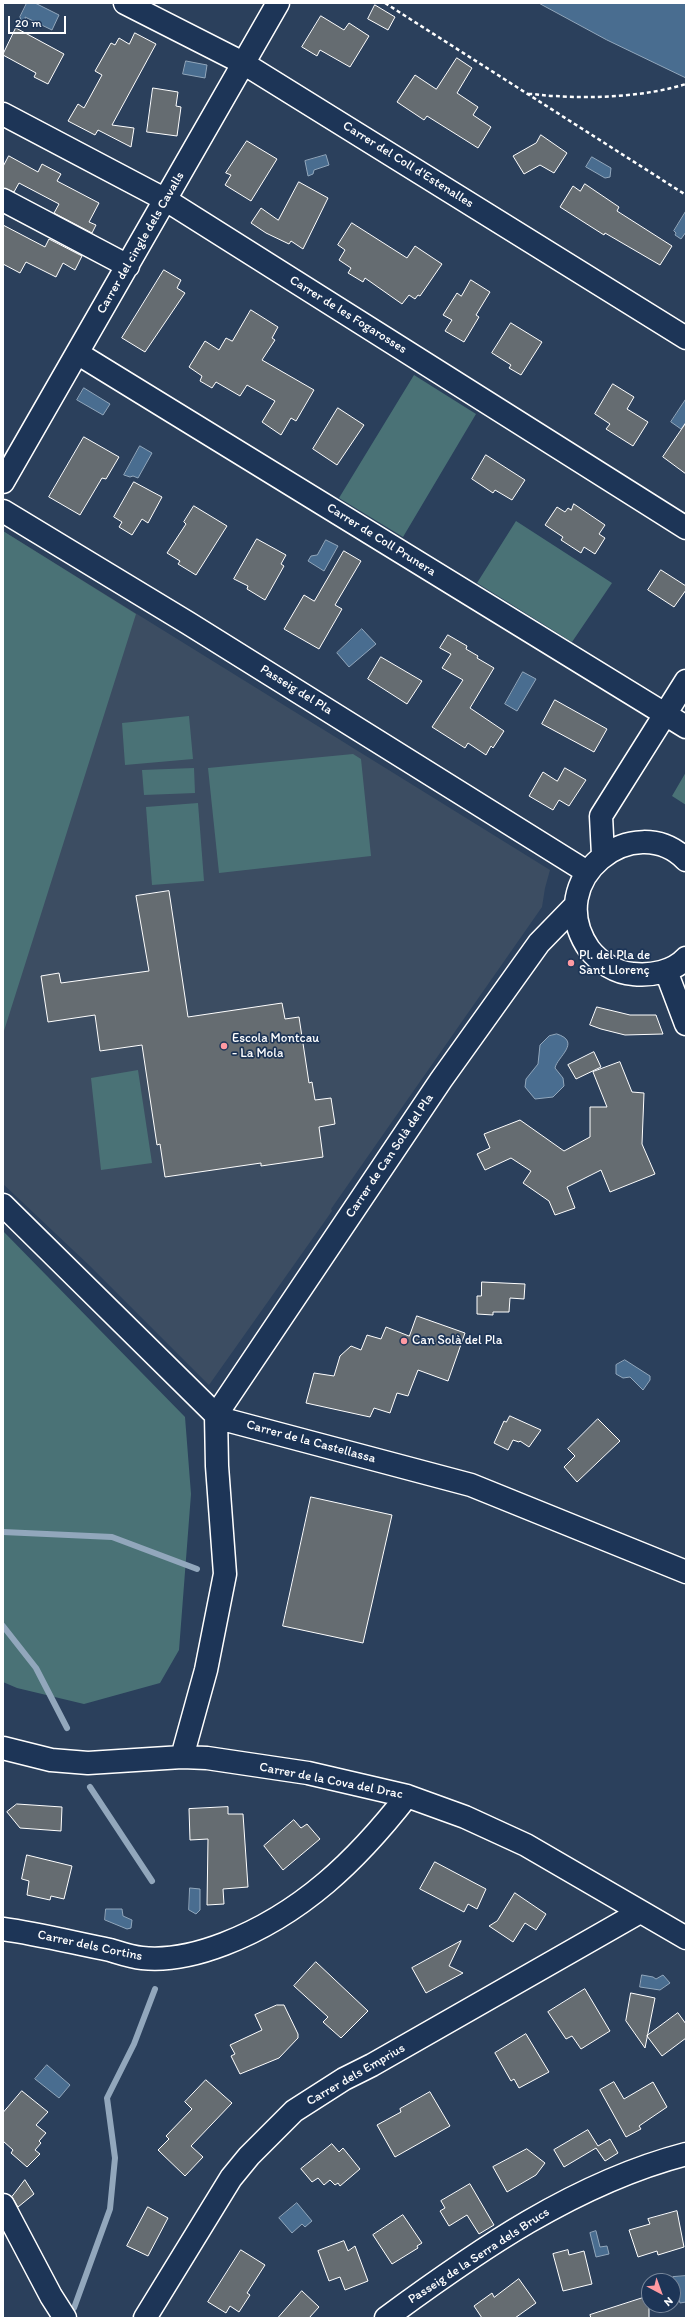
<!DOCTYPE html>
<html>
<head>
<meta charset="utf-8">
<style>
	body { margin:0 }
	#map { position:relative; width:689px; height:2321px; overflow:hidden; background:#2b405c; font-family:Itim,sans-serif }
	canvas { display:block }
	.frame { position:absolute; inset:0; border:4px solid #fff; pointer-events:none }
	.north { position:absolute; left:641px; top:2273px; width:40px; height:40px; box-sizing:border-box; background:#1d3557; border:1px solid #77869a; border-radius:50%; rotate:139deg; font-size:11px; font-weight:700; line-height:16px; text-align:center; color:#fff }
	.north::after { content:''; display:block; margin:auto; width:14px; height:18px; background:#ff9aa2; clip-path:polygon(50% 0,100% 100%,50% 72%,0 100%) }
	.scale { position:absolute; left:8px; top:16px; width:58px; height:18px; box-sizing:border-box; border:2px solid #fff; border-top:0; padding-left:5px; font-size:12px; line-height:14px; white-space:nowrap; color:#fff; -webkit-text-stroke:3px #1d3557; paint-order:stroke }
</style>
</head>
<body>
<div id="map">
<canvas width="689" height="2321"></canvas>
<div class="frame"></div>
<div class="north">N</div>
<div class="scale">20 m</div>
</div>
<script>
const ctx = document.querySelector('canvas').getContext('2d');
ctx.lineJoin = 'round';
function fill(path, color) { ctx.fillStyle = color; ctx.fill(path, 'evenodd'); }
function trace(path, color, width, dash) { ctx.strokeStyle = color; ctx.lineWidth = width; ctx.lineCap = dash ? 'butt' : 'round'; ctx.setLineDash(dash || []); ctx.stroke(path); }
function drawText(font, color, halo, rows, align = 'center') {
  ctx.font = font + ' Itim,sans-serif'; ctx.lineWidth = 3.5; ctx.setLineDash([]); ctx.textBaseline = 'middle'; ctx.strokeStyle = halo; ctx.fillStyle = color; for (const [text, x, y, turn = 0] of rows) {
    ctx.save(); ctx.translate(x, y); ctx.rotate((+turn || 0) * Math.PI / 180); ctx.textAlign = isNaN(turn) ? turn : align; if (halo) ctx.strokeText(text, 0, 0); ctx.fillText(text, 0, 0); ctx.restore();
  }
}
const built = new Path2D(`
	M3 531 550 870 545 888 542 907 331 1209 332 1211 209 1385 90 1266 3 1184Z`);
const green = new Path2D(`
	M414 375 476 414 403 537 339 498Z
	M516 521 612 583 572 642 477 583Z
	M3 531 136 614 3 1034Z
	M189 716 193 759 125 765 122 723Z
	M353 754 361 759 371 856 219 873 208 768Z
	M194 768 195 793 144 795 142 770Z
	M686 772V805L672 796Z
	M198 803 204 881 152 885 146 807Z
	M138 1070 152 1163 101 1170 91 1078Z
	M3 1231 185 1417 191 1494 179 1650 160 1683 84 1704 17 1688 3 1682Z`);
const water = new Path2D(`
	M27 3H35L59 15 52 30 25 17 26 22 22 24 20 17Z
	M539 3H686V78L607 40Z
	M186 61 207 65 205 78 183 74Z
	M326 155 329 165 314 170 313 174 308 176 305 161Z
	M592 157 611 168 610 177 605 178 586 167Z
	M686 211V232L681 239 675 235 676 233 674 231Z
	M84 388 110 404 103 415 77 400Z
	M686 399V422L681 429 671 422Z
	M140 446 152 453 138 478 133 476 130 477 124 475Z
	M326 540 338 546 324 571 308 561 311 556 317 555Z
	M362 629 376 644 349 667 337 653Z
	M523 672 536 679 517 711 505 704Z
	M557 1034C582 1042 557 1057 555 1068L563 1078 564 1086 553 1097 535 1099 525 1087 526 1079 538 1064 540 1045 549 1036Z
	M625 1360 650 1376V1380L643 1390 630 1377 623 1378 616 1374V1365Z
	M190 1888 200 1889V1910L196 1914 189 1910Z
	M106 1909H122L123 1916 132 1920 131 1928 127 1929 105 1920Z
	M642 1975 653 1977 656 1979 663 1975 670 1983 660 1990 640 1987Z
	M47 2065 70 2085 59 2098 35 2079Z
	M297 2203 312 2221 305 2227 302 2224 292 2233 279 2218Z
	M596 2231 600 2247 607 2246 609 2254 596 2257 590 2233Z
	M686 2276V2302L680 2303 673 2277Z`);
const stream = new Path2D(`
	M3 1532 112 1537 197 1569
	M3 1626 36 1668 67 1728
	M90 1787 152 1881
	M74 2308 110 2209 115 2158 107 2098 134 2044 155 1989`);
const building = new Path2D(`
	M375 5 395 17 388 30 368 19Z
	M321 16 344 30 349 23 369 36 350 67 320 50 317 56 302 47Z
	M16 28 64 54 48 84 34 77 36 73 3 55Z
	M135 33 156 44 112 125 134 128 131 147 98 130 95 135 68 121 78 104 84 108 102 75 95 71 111 43 115 45 119 38 129 44Z
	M457 58 472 68 457 93 478 107 473 115 491 127 478 148 427 116 424 120 397 102 415 75 436 89Z
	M153 88 178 92 176 106 181 107 177 136 147 132Z
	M541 135 567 153 554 173 540 165 524 174 513 156 536 143Z
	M247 141 277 159 251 201 225 185 231 175 226 173Z
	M9 156 38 172 42 164 61 174 57 181 99 203 89 222 96 225 92 233 54 213 59 204 19 183 14 192 3 188V167Z
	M299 182 328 198 303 249 291 241 289 244 266 233 251 223 261 208 278 220Z
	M585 184 619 207 617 211 672 246 660 265 605 233 604 235 560 207 573 186 580 191Z
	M352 223 407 258 415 246 442 264 420 296 418 295 415 299 409 295 402 304 365 278 363 282 348 273 351 268 339 260 345 250 338 245Z
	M3 225 45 247 49 239 82 256 75 270 63 263 56 277 26 262 20 273 3 264Z
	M164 270 181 280 177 288 185 293 145 352 122 338Z
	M471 280 490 292 476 315 479 317 464 342 445 331 452 320 443 315 457 293 461 296Z
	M251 310 278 327 272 338 275 340 262 360 314 390 296 421 291 418 281 435 262 422 275 401 247 385 240 396 216 382 212 388 200 381 202 376 189 367 205 341 219 350 226 338 232 341Z
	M511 323 542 342 521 375 509 368 511 365 492 353Z
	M613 384 634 397 627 409 648 422 633 446 606 429 610 424 595 414Z
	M338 408 364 425 337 465 313 449Z
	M686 423V474L663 457Z
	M84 437 119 457 106 479 102 478 80 515 49 497Z
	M486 455 525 480 512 500 495 490 493 493 472 479Z
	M134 482 162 497 148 523 142 519 132 535 119 527 122 522 114 517Z
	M574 504 605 525 599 534 605 538 595 554 584 547 581 553 561 540 563 537 545 525 557 507 565 512 568 508 571 510Z
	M194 506 227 526 196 575 178 564 180 561 167 553 186 524 184 522Z
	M257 539 286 555 281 564 284 566 265 600 247 589 248 586 234 579Z
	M344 551 361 561 335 605 342 609 319 649 284 629 304 595 314 601Z
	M661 570 686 586V590L674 607 648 590Z
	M448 635 467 646 466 649 478 656 477 658 494 668 470 708 504 731 493 748 491 746 486 755 468 743 465 748 432 727 463 680 442 668 451 654 440 648Z
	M381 657 422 681 407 704 368 679Z
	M555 700 607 729 594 752 542 724Z
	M565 768 586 780 569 806 559 800 553 810 529 796 543 772 557 781Z
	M169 891 188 1017 282 1003 285 1019 299 1017 309 1083 312 1082 315 1100 331 1098 335 1124 319 1127 323 1157 261 1166V1163L165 1177 160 1144 157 1145 142 1045 100 1051 95 1015 48 1022 41 976 59 973 61 983 149 971 136 896Z
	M597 1007 630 1015H656L663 1034 625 1035 601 1029 590 1025Z
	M594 1052 601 1067 576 1079 568 1065Z
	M620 1062 632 1092 644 1093 642 1144 655 1174 610 1192 601 1170 567 1187 575 1208 555 1215 549 1201 523 1183 531 1171 511 1158 485 1170 477 1154 490 1148 484 1134 520 1120 564 1151 590 1137V1107H607L593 1072Z
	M482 1282 525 1284 524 1299 510 1298 509 1312H493V1315L477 1314V1296H481Z
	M417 1316 465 1333 448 1381 418 1370 408 1396 397 1393 390 1413 374 1408 370 1417 306 1403 314 1373 334 1376 340 1356 351 1346 361 1350 367 1335 381 1339 386 1327 409 1336Z
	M510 1416 541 1430 529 1447 520 1441 519 1442 513 1440 508 1450 494 1443 504 1421 506 1422Z
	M598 1419 620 1441 577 1482 564 1467 575 1456 568 1449Z
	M311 1497 392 1515 363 1643 283 1626Z
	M17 1804 62 1807 61 1831 20 1828 7 1812Z
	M228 1807V1814H243L248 1887 223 1889 224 1904 207 1905 208 1839 190 1840 189 1809Z
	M294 1820 301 1828 307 1824 320 1839 283 1870 264 1846Z
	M27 1855 72 1866 64 1899 51 1896 50 1900 27 1895 29 1881 22 1879Z
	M435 1862 486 1889 477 1909 468 1904 464 1912 420 1889Z
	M515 1893 546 1914 536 1930 525 1923 513 1942 489 1926 497 1921Z
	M461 1941 449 1966 463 1973 426 1993 412 1968Z
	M316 1962 368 2011 341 2038 323 2022 328 2017 294 1986Z
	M585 1989 610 2031 581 2049 572 2036 566 2039 548 2012Z
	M631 1993 655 1998 645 2048 626 2021Z
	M277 2005H284L298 2034V2038L279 2058 240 2074 231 2056 235 2054 230 2045 262 2030 255 2015Z
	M678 2013 686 2024V2038L662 2056 647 2036Z
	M526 2034 549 2072 519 2088 514 2079 511 2081 495 2053Z
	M206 2080 232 2103 191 2146 203 2157 185 2176 158 2150 169 2139 166 2136 192 2109 185 2102Z
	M614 2082 624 2099 653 2082 667 2107 639 2126 641 2129 626 2137 600 2090Z
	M22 2091 48 2112 36 2125 46 2133 39 2141 41 2143 35 2150 40 2154 27 2167 11 2153 13 2150 3 2141V2113Z
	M430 2092 450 2126 395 2157 377 2125 401 2112 400 2109Z
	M588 2130 598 2146 610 2139 618 2153 605 2161 596 2148 564 2167 554 2150Z
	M332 2144 339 2152 343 2148 360 2169 340 2186 338 2183 335 2185 330 2180 324 2185 318 2178 312 2182 301 2169Z
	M527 2149 545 2163 536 2175 507 2192 493 2167Z
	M25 2180 34 2194 18 2207 12 2197Z
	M470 2184 494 2225 479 2234 467 2215 449 2226 440 2211 445 2208 441 2201Z
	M148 2207 168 2218 148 2256 127 2246Z
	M677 2211 684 2247 658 2255 657 2251 638 2257 629 2230 650 2224 648 2219Z
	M403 2215 422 2243 417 2246 418 2248 392 2264 373 2235Z
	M344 2241 348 2251 355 2246 368 2281 345 2290 340 2277 329 2281 318 2251Z
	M241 2250 265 2265 247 2293 250 2295 239 2312 230 2306 226 2313 208 2302Z
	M568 2250 569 2255 584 2251 592 2284 563 2291 553 2254Z
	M519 2279 536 2303 515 2318H482L474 2306 492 2293 494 2297Z
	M302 2291 319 2307 309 2318H278Z
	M649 2296V2318H591L590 2315Z`);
const path = new Path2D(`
	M385 3 686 195
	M528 94C538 94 546 96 556 96 596 99 648 96 686 84`);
const minor = new Path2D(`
	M125 3 243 63 686 338
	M3 114 166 200 686 528
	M3 200 128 266
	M77 353 686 727
	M3 482 278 3
	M3 511 188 623 587 872
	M603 855 601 816 686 681
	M686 860C635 808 541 879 589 949 599 962 616 973 633 974 651 976 673 972 686 958
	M666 971 686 1024
	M3 1205 216 1415 230 1421 471 1485 686 1572
	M3 1748 51 1760 88 1763 182 1757 207 1758 308 1773 407 1796 465 1817 526 1845 686 1938
	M182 1757 206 1670 225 1574 217 1466 216 1415 441 1080 539 943 575 906
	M3 1929C39 1934 74 1943 110 1950 120 1953 131 1957 142 1958 171 1961 198 1954 224 1944 302 1914 357 1860 407 1796
	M3 2205 51 2296 65 2318
	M145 2318 231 2178 249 2156 294 2111 344 2079 372 2065 640 1912
	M386 2318C477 2251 575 2183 686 2154`);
const markers = [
	[571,963,4,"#ff9aa2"],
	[224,1046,4,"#ff9aa2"],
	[404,1341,4,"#ff9aa2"]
];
const streetNames = [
	["Carrer del Coll d'Estenalles",408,165,32],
	["Carrer del cingle dels Cavalls",141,243,-60],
	["Carrer de les Fogarosses",348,315,32],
	["Carrer de Coll Prunera",381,540,32],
	["Passeig del Pla",296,690,32],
	["Carrer de Can Solà del Pla",390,1156,-56],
	["Carrer de la Castellassa",311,1442,15],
	["Carrer de la Cova del Drac",331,1781,11],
	["Carrer dels Cortins",90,1946,12],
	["Carrer dels Emprius",356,2075,-30],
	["Passeig de la Serra dels Brucs",479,2256,-33]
];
const poiNames = [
	["Pl. del Pla de",579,956],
	["Sant Llorenç",579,971],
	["Escola Montcau",232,1039],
	["- La Mola",232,1054],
	["Can Solà del Pla",412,1341]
];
fill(built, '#3c4d62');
fill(green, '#4a7276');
fill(water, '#496d90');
trace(water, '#92a7bc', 1);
trace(stream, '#92a7bc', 6);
fill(building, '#656c71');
trace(building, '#fff', 1);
trace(minor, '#fff', 25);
trace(path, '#fff', 2.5, [4, 3]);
trace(minor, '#1d3557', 22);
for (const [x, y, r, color] of markers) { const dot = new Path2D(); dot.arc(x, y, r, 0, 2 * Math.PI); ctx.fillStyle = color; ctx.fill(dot); trace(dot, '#1d3557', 1.5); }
drawText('13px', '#fff', '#1d3557', streetNames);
drawText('13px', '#fff', '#1d3557', poiNames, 'left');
</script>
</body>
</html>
